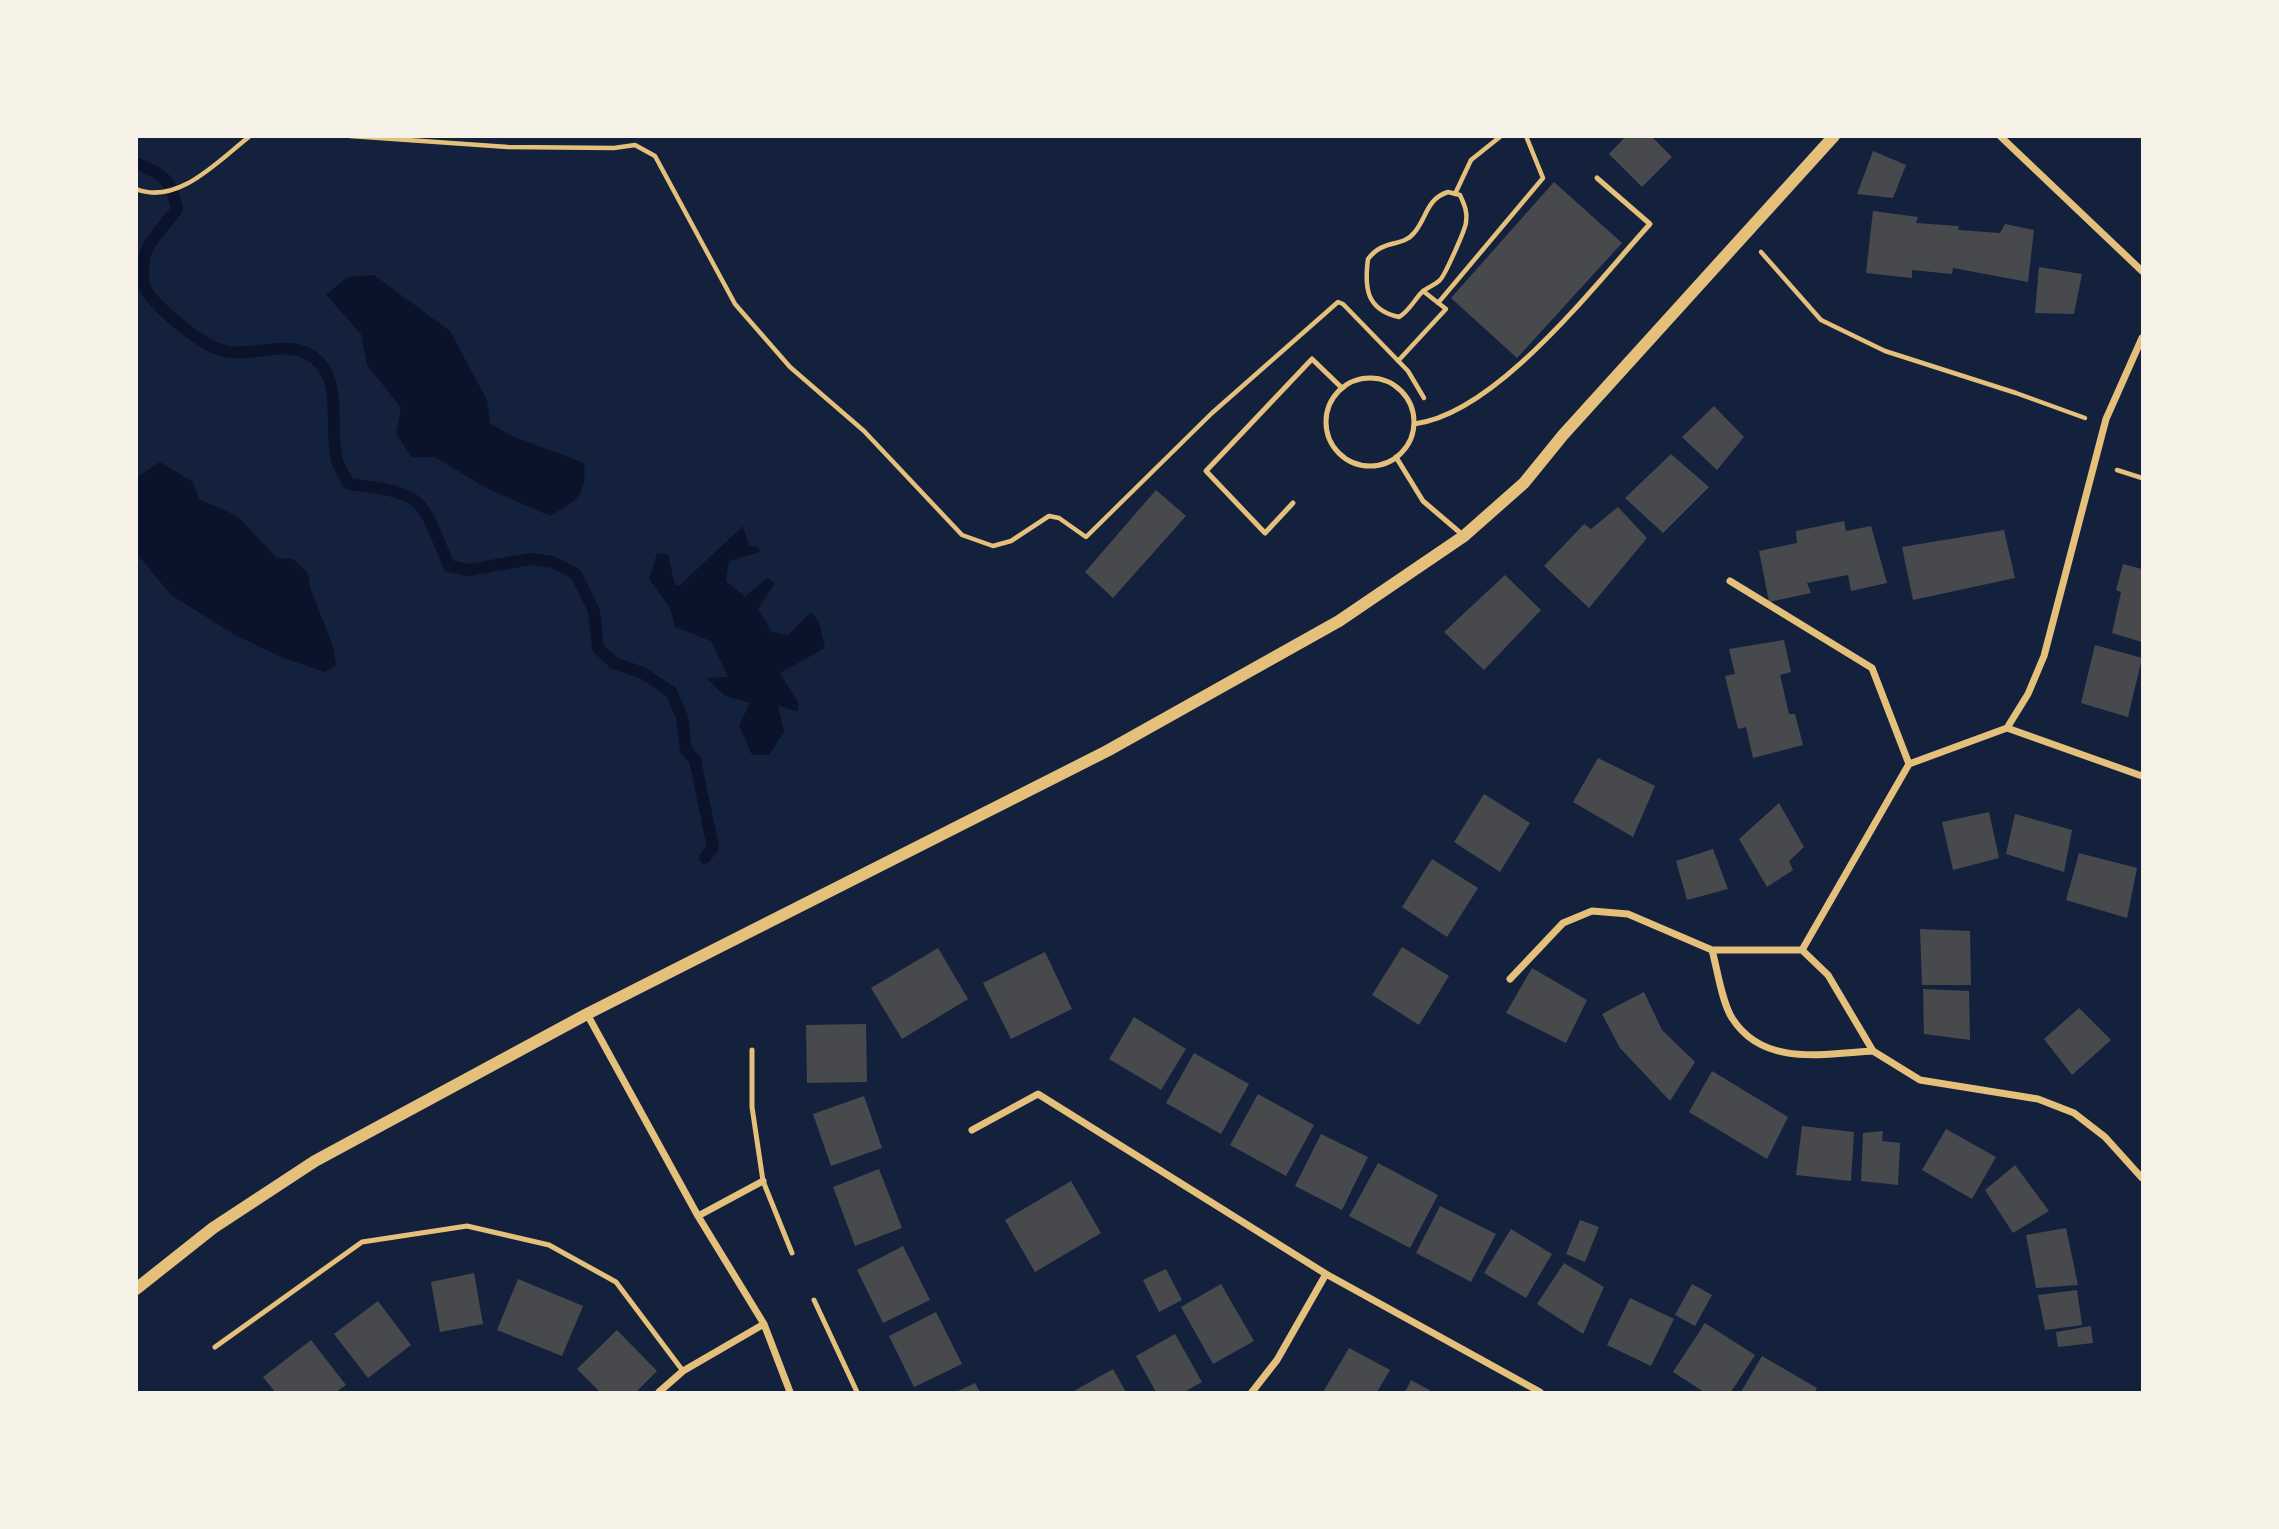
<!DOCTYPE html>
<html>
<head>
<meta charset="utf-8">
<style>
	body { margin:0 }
	#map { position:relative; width:2279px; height:1529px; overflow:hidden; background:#14213d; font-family:"Sofia Sans Condensed",sans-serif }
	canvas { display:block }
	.frame { position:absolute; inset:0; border:138px solid #f6f1e7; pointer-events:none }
</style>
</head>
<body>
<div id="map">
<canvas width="2279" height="1529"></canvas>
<div class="frame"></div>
</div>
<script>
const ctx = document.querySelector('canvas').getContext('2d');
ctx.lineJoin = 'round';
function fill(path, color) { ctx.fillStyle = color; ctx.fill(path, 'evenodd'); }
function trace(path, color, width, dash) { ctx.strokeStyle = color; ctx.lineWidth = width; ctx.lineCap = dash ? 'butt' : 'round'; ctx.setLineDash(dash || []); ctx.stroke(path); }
const water = new Path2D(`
	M374 275 450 331 487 400 490 423 512 436 584 463C587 496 577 500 550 516L488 489 435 457H411L396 433 401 408 367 365 361 334 326 295 347 277Z
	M160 462 193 482 199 499 237 516 277 558 293 559 308 573 311 590 333 646 336 665 325 672 281 657 235 635 171 595 137 554V477Z
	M743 526 749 546 758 547 760 552 729 561 726 581 745 597 767 578 775 583 758 609 772 632 788 635 811 612 819 622 825 648 780 673 799 704 797 712 778 705 784 732 769 755H752L739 725 750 703 725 696 706 678 728 677 711 641 675 627 670 608 649 579 657 553 668 555 675 585H680Z`);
const stream = new Path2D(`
	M136 163C164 175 171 179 177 209 168 222 147 242 144 258 143 264 142 279 144 285 151 305 201 344 221 350 252 360 292 334 319 362 342 386 329 428 337 460 339 468 345 476 349 484 426 494 420 496 449 566L469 570 530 559 553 562 576 574 594 611 598 648 614 663 643 673 671 692 682 717 686 750 695 760 713 847 705 858`);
const building = new Path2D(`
	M1626 136H1651L1672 157 1642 187 1609 154Z
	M1873 151 1906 165 1893 198 1857 194Z
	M1554 182 1622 243 1517 358 1451 298Z
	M1873 211 1918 217 1916 223 1959 226 1958 230 2000 233 2005 224 2034 230 2028 282 1953 268 1952 274 1912 270V278L1866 273Z
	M2039 267 2082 274 2074 314 2035 313Z
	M1714 406 1744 437 1717 470 1682 437Z
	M1671 454 1709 487 1663 533 1625 498Z
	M1156 490 1186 516 1113 598 1085 572Z
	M1618 507 1647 538 1589 608 1544 566 1584 524 1591 529Z
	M1844 521 1846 531 1871 526 1887 583 1851 591 1848 575 1807 583 1811 593 1769 602 1759 551 1797 543 1796 531Z
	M2004 530 2015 578 1913 600 1902 547Z
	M2123 564 2142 569V642L2112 633 2121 592 2116 590Z
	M1505 575 1541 610 1484 670 1444 632Z
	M1784 640 1791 672 1780 675 1789 714H1795L1803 745 1753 758 1746 727 1738 729 1725 676 1735 674 1729 649Z
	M2095 645 2142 658 2128 717 2081 703Z
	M1598 758 1655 786 1633 837 1573 802Z
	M1484 794 1530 823 1500 872 1454 842Z
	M1779 803 1804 847 1789 861 1793 870 1767 887 1739 839Z
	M1989 812 1999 858 1953 870 1942 822Z
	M2015 814 2072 830 2064 872 2006 854Z
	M1713 849 1728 889 1687 900 1676 861Z
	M2079 853 2137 868 2127 918 2066 900Z
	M1432 859 1478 888 1447 937 1402 907Z
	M1920 929 1970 931 1971 985H1922Z
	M1402 947 1449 976 1419 1025 1372 995Z
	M938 948 968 999 902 1039 871 988Z
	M1045 952 1072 1009 1011 1039 983 983Z
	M1532 968 1587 1000 1566 1043 1506 1013Z
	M1923 989 1969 991 1970 1040 1924 1034Z
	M1644 992 1662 1030 1695 1062 1670 1101 1620 1048 1602 1014Z
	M2079 1008 2111 1040 2072 1075 2044 1039Z
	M1134 1017 1186 1049 1161 1090 1109 1059Z
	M866 1024 867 1082 807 1083 806 1025Z
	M1194 1053 1249 1084 1221 1134 1166 1103Z
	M1712 1071 1788 1117 1767 1159 1689 1112Z
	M1258 1094 1314 1125 1286 1176 1230 1145Z
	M864 1096 882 1148 831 1166 813 1114Z
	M1802 1126 1854 1132 1851 1181 1796 1175Z
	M1946 1129 1996 1157 1972 1199 1922 1170Z
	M1883 1131 1882 1141 1900 1143 1898 1185 1861 1181 1863 1133Z
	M1321 1134 1368 1157 1342 1210 1295 1186Z
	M1378 1163 1438 1195 1410 1248 1349 1216Z
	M2015 1165 2049 1211 2013 1233 1985 1190Z
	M879 1169 902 1228 855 1246 833 1187Z
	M1071 1181 1101 1233 1035 1272 1005 1220Z
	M1440 1206 1496 1234 1471 1282 1416 1253Z
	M1580 1220 1599 1227 1585 1262 1566 1254Z
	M2066 1228 2078 1285 2036 1288 2026 1235Z
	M1511 1229 1552 1254 1526 1298 1484 1273Z
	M903 1246 930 1300 883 1323 857 1270Z
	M1564 1263 1604 1287 1583 1334 1537 1304Z
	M1166 1269 1182 1300 1159 1312 1143 1280Z
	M474 1273 483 1324 440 1332 431 1282Z
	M518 1279 583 1306 562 1356 497 1330Z
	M1221 1284 1254 1341 1213 1364 1181 1307Z
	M1692 1284 1712 1295 1695 1326 1675 1315Z
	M2077 1290 2082 1325 2045 1330 2038 1295Z
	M1630 1298 1674 1319 1651 1366 1607 1345Z
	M378 1301 411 1345 368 1378 334 1334Z
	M936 1312 962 1364 914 1387 889 1336Z
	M1705 1323 1755 1355 1731 1392H1704L1673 1372Z
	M2091 1326 2093 1343 2058 1347 2056 1332Z
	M617 1330 657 1371 636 1392H600L577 1369Z
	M1175 1334 1202 1382 1184 1392H1156L1136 1356Z
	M311 1340 346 1385 336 1392H275L263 1377Z
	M1349 1348 1390 1370 1377 1392H1323Z
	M1762 1356 1817 1388 1815 1392H1741Z
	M1113 1369 1126 1392H1072Z
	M1411 1380 1433 1392H1405Z
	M975 1383 980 1392H956Z`);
const path = new Path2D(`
	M350 136 508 147 614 148 635 145 655 156 735 304 790 367 864 431 962 535 993 546 1011 541 1049 516 1059 518 1086 537 1212 413 1338 302 1343 304 1408 371 1424 398
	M136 189C178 206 219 160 250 136
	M1448 192 1460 195C1464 204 1468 212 1466 222 1466 228 1444 278 1439 281 1433 286 1426 288 1421 293 1413 302 1409 311 1399 317 1367 310 1364 289 1368 259 1384 238 1402 248 1414 233 1427 218 1426 199 1448 192Z
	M1455 194 1471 160 1501 136
	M1761 252 1821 320 1885 351 2016 393 2085 418
	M1438 303 1543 178 1526 136
	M1398 361 1446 309 1423 291
	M2117 470 2142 478`);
const service = new Path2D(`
	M1326 422a44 44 0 1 1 88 0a44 44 0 1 1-88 0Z
	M1414 424C1497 414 1595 284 1650 224L1597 178
	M1396 457 1423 501 1464 536
	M1293 503 1265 533 1206 471 1312 359 1342 388
	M752 1050V1107L763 1181 792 1253
	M814 1300 857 1392
	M215 1347 362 1242 467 1226 549 1245 616 1282 683 1371`);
const minor = new Path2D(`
	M2000 136 2142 271
	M1730 581 1872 668 1909 764
	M2007 728 2142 776
	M1712 950C1717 968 1722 1003 1732 1018 1763 1067 1823 1054 1873 1051
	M1802 950 1909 764 2007 728 2028 694 2044 656 2106 419 2142 338
	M1510 979 1563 923 1592 911 1628 914 1712 950H1802L1828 975 1873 1051 1920 1080 2038 1099 2074 1113 2105 1137 2142 1178
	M587 1014 698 1216 764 1324 790 1392
	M972 1130 1038 1094 1326 1274 1540 1392
	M698 1216 763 1181
	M659 1392 683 1371 764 1324
	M1252 1392 1277 1360 1326 1274`);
const tertiary = new Path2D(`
	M136 1289 213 1228 315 1161 587 1014 1107 751 1339 621 1464 536 1524 483 1563 435 1834 136`);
fill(water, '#0b132b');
trace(stream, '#0b132b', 12);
fill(building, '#48494c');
trace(path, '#e5c07b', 4.5);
trace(service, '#e5c07b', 5);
trace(minor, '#e5c07b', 7);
trace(tertiary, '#e5c07b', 12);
</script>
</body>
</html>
